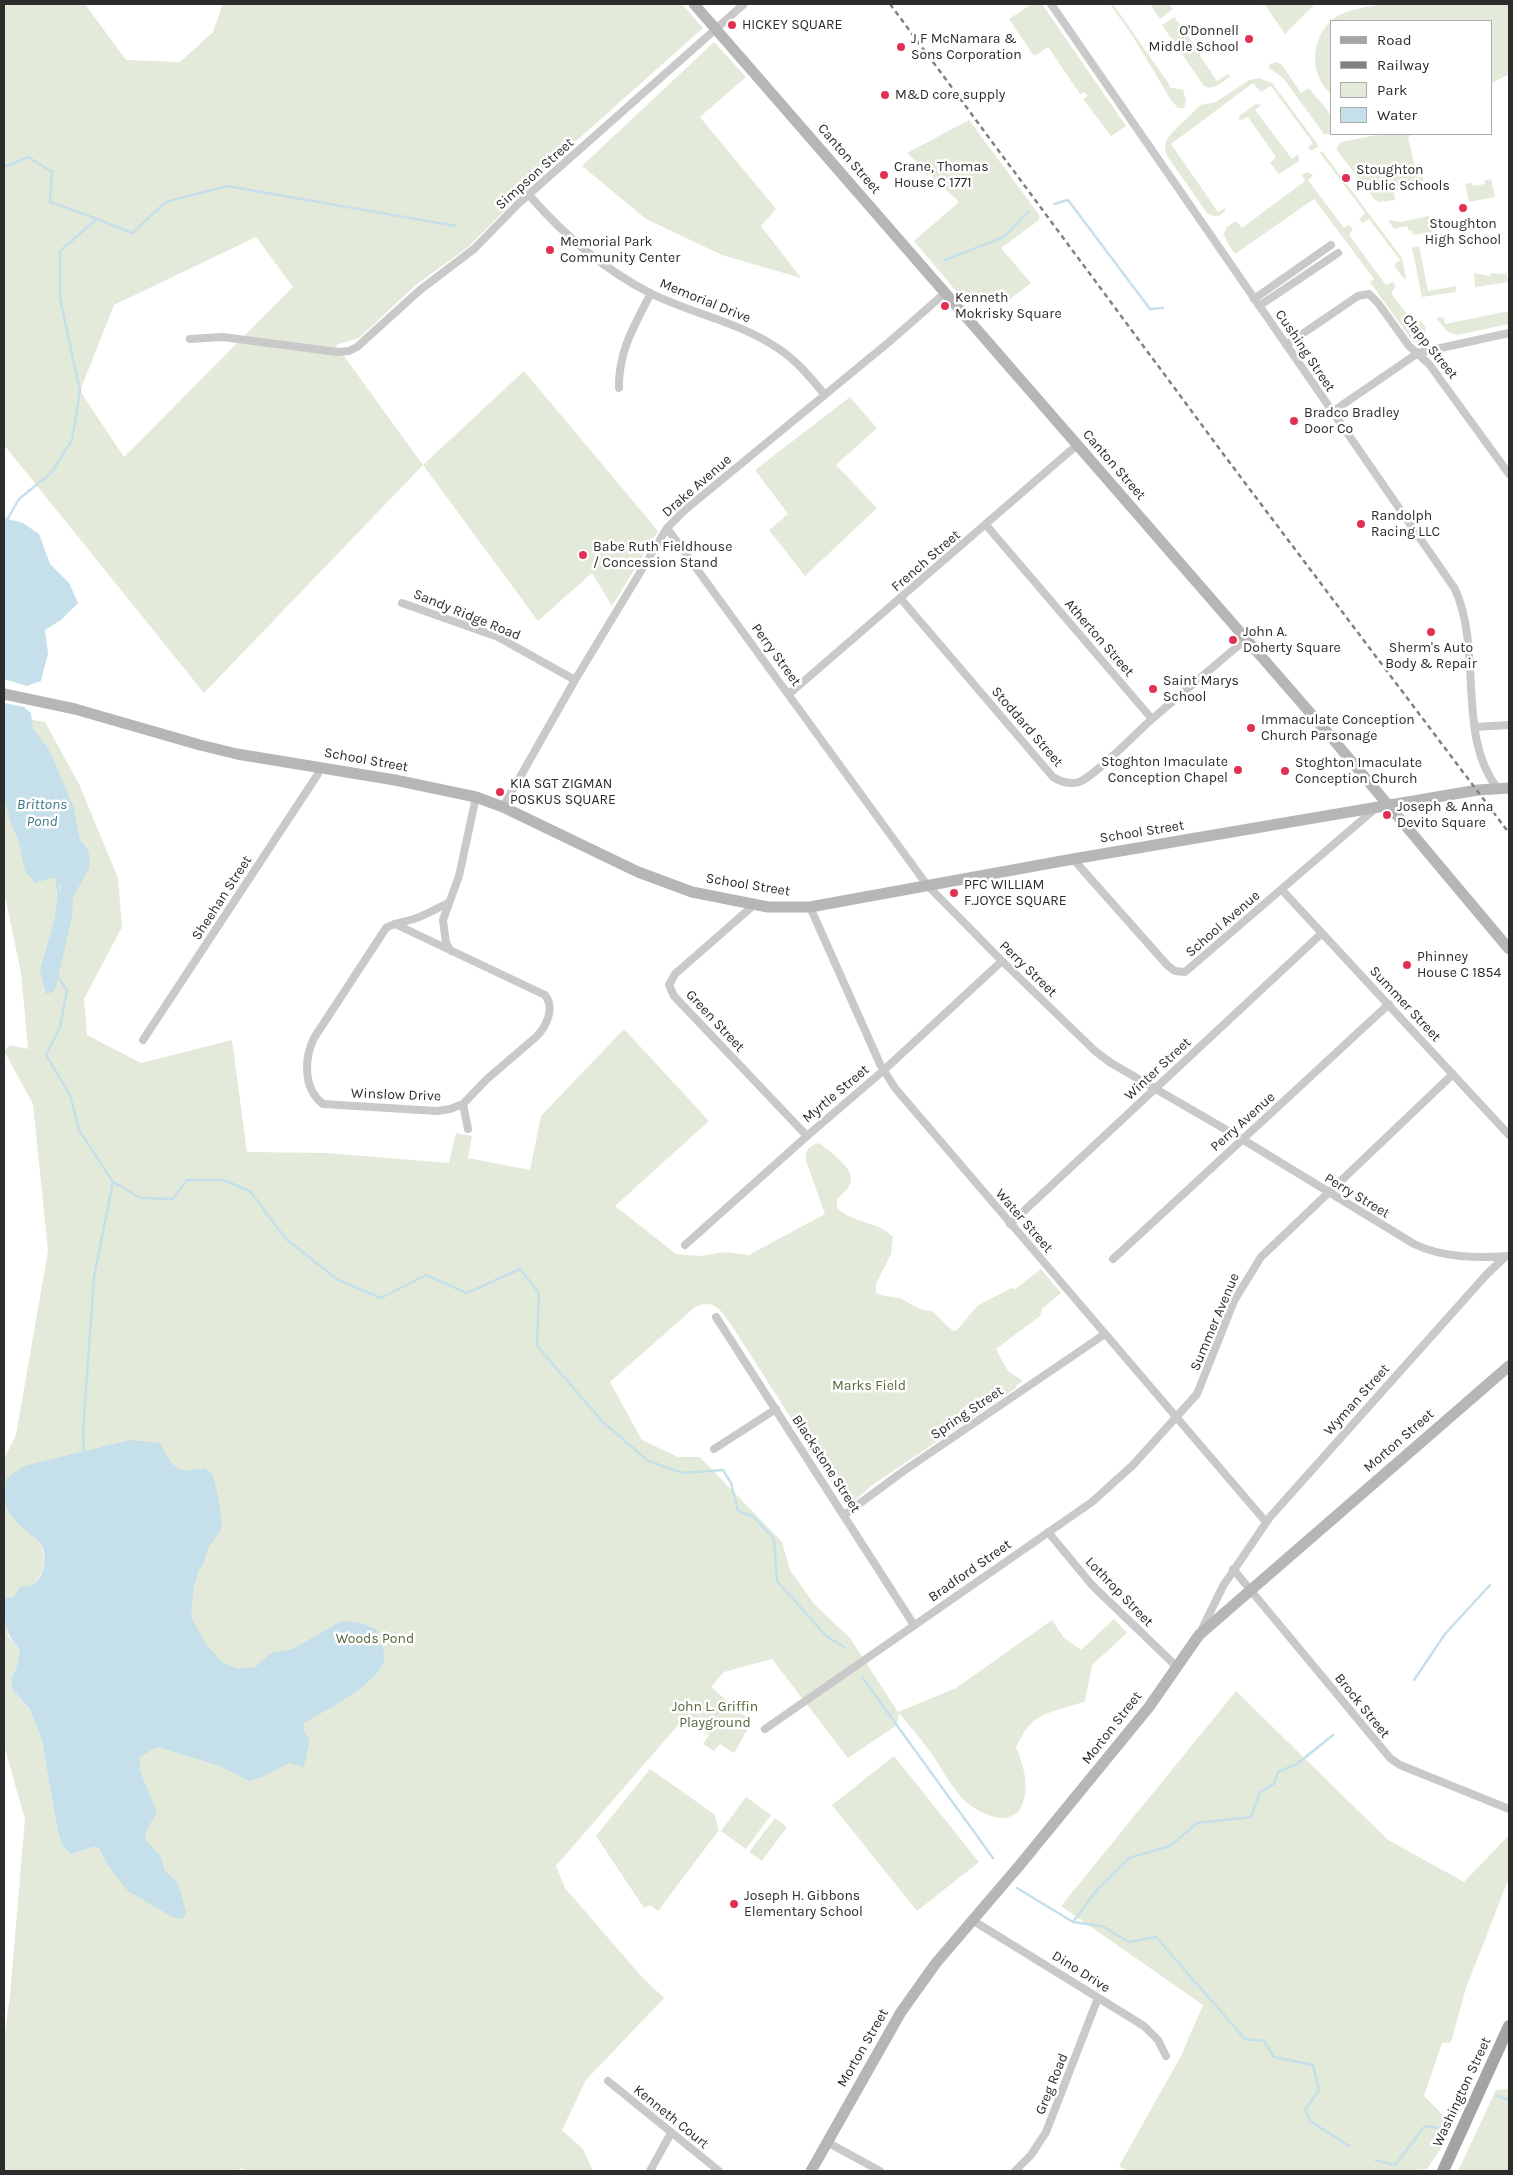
<!DOCTYPE html>
<html>
<head>
<meta charset="utf-8">
<style>
	body { margin:0 }
	#map { position:relative; width:1513px; height:2175px; overflow:hidden; background:#fff; font-family:Karla,sans-serif }
	canvas { display:block }
	.frame { position:absolute; inset:0; border:5px solid #2c2c2c; pointer-events:none }
	.legend { position:absolute; left:1330px; top:20px; width:162px; height:115px; box-sizing:border-box; background:#fff; border:1px solid #ababab; margin:0; padding:6px 9px; list-style:none; font-size:15px; color:#2c2c2c }
	.legend li { display:flex; align-items:center; gap:10px; height:25px }
	.legend b { width:25px; border:1px solid #ababab }
</style>
</head>
<body>
<div id="map">
<canvas width="1513" height="2175"></canvas>
<div class="frame"></div>
<ul class="legend">
<li><b style="height:6px;background:#a4a4a4"></b>Road</li>
<li><b style="height:6px;background:#818181"></b>Railway</li>
<li><b style="height:14px;background:#e4ead9"></b>Park</li>
<li><b style="height:14px;background:#c5e0ea"></b>Water</li>
</ul>
</div>
<script>
const ctx = document.querySelector('canvas').getContext('2d');
ctx.lineJoin = 'round';
function fill(path, color) { ctx.fillStyle = color; ctx.fill(path, 'evenodd'); }
function trace(path, color, width, dash) { ctx.strokeStyle = color; ctx.lineWidth = width; ctx.lineCap = dash ? 'butt' : 'round'; ctx.setLineDash(dash || []); ctx.stroke(path); }
function drawText(font, color, halo, rows, align = 'center') {
  ctx.font = font + ' Karla,sans-serif'; ctx.lineWidth = 5; ctx.setLineDash([]); ctx.textBaseline = 'middle'; ctx.strokeStyle = halo; ctx.fillStyle = color; for (const [text, x, y, turn = 0] of rows) {
    ctx.save(); ctx.translate(x, y); ctx.rotate((+turn || 0) * Math.PI / 180); ctx.textAlign = isNaN(turn) ? turn : align; if (halo) ctx.strokeText(text, 0, 0); ctx.fillText(text, 0, 0); ctx.restore();
  }
}
const green = new Path2D(`
	M4 4H85L126 60 180 62 213 32 223 4H682L703 28 566 150 467 248 417 284 359 338 336 345 423 465 524 371 658 531 612 606 592 573 538 621 423 465 204 693 4 445ZM256 237 293 287 124 457 80 391 114 305Z
	M1032 4H1042L1126 126 1111 136 1083 99 1088 96 1084 92 1080 94 1048 47 1034 56 1009 19Z
	M1110 4H1113L1169 84V87L1183 90 1186 100 1184 108H1178L1171 100 1132 35Z
	M1150 4H1169L1173 9 1160 19Z
	M1261 4H1315L1285 34 1265 5 1263 6Z
	M1384 4H1509V74L1492 83V21H1332V95C1307 74 1310 32 1339 15 1353 8 1370 7 1384 4Z
	M1174 17 1198 50 1197 51 1217 81 1228 74 1230 77C1222 82 1213 91 1204 86L1162 25Z
	M714 42 746 77 700 117 776 209 761 226 801 278 722 255 646 219 582 166Z
	M1276 62 1282 65 1301 93 1309 88C1320 104 1337 112 1331 134H1324L1283 78 1269 68 1270 64Z
	M1259 78 1272 83 1319 146 1311 151 1308 147 1313 143 1271 86 1261 92 1253 83 1171 144 1218 212 1225 208 1226 210 1219 216H1214L1207 213 1167 156C1166 150 1164 148 1166 141 1168 135 1193 113 1200 105L1216 102 1249 80Z
	M1256 104 1261 105 1255 110 1292 159 1297 155 1299 156V161L1279 174 1270 163 1276 157 1248 117 1242 120 1239 119V116Z
	M969 120 1040 216 1038 221 1001 248 1031 283 1005 303 990 296 967 304 914 241 959 202 907 153Z
	M1382 134V136L1384 134H1411V136L1408 137 1417 177H1423L1424 185 1394 191 1395 200 1379 202 1374 199 1336 149 1341 142Z
	M1322 151 1402 258 1406 279H1404L1395 267V264L1400 260 1369 219 1363 223 1359 220 1365 213 1320 153Z
	M1307 172 1313 175 1308 180 1344 228 1349 225 1353 229 1349 235 1386 285 1392 282 1396 286 1391 293 1415 325 1421 321 1425 326 1426 335 1417 342H1413L1370 282 1374 279 1314 199 1235 254 1227 242 1225 236H1223L1227 227 1236 221 1242 228 1305 181 1302 175Z
	M1491 179 1495 197 1469 202 1465 184 1472 183 1473 186 1485 184 1484 181Z
	M1429 216 1432 232 1413 235 1412 231H1409L1407 226 1394 229 1388 220 1401 222Z
	M1419 246 1428 291 1456 286V292L1422 297 1412 248Z
	M1506 271 1508 282 1475 287 1474 273 1490 276 1491 273 1505 274Z
	M1509 311V324L1457 335 1448 332 1436 318 1443 317 1445 324Z
	M850 397 877 428 836 465 877 508 805 576 769 530 788 514 755 470Z
	M4 715 45 722 79 784 118 878 122 927 84 999 87 1035 141 1063 232 1040 247 1152 326 1153 449 1163 456 1133 472 1136 468 1158 530 1170 541 1116 624 1029 709 1121 615 1206 676 1254 701 1256 725 1252 749 1255 825 1214 806 1161C805 1150 808 1146 819 1143 828 1150 854 1168 851 1181 850 1189 841 1194 837 1200V1208C853 1224 879 1221 893 1237L891 1254 876 1284V1293L884 1296 900 1298 920 1309 932 1311 953 1331 957 1330 977 1306 1011 1288 1015 1289 1041 1269 1061 1293 1042 1309 1040 1316 996 1349 1008 1371 1023 1381 1016 1386V1388L871 1486 852 1503 850 1501 846 1504 734 1329C723 1314 716 1297 695 1307L610 1382 642 1440 678 1457H700L782 1542 790 1570 815 1605 850 1638 898 1712 956 1688 1052 1620 1064 1638 1081 1650 1114 1619 1127 1633 1092 1665 1085 1701C1067 1709 1042 1710 1028 1727 1023 1732 1020 1740 1016 1747 1024 1767 1031 1789 1020 1809 1017 1815 1006 1819 1000 1818 959 1811 950 1778 928 1749 919 1737 909 1725 899 1713L897 1725 848 1758 772 1659 724 1672 711 1687 752 1722 734 1753 720 1744 714 1751 703 1744 709 1735 685 1717 556 1866 565 1888 641 1976 664 1998 586 2080 562 2130 583 2149 593 2171H244L243 2168 236 2171H4V2039L10 1995 25 1819 4 1746V1614L8 1636 20 1650 16 1669 11 1679 12 1689 30 1709 42 1741 57 1828 62 1846 71 1854 93 1847 99 1848 107 1864 144 1839 38 1462 27 1532C31 1535 36 1538 40 1542 42 1545 42 1550 43 1553 49 1579 26 1593 4 1599V1459L16 1435 48 1251 33 1104 4 1051 10 1045 28 1049 21 973 4 891Z
	M1236 1691 1388 1840 1464 1882 1508 1836 1509 1837V1878L1466 1988 1451 2042 1442 2043 1424 2096 1443 2115 1447 2139 1427 2169 1404 2171H1127L1119 2166 1180 2058 1203 2005 1061 1906Z
	M894 1756 979 1862 917 1911 832 1805Z
	M650 1769 714 1814 719 1830 658 1911 650 1905 644 1908 596 1836Z
	M746 1797 771 1815 746 1849 721 1831Z
	M775 1818 787 1827 762 1861 749 1852Z
	M1509 2089V2171H1458L1496 2090Z`);
const water = new Path2D(`
	M4 518 23 523 39 534 50 564 69 583 78 603 61 620 45 630 48 654 41 681 27 686 4 679Z
	M4 703 24 707 31 713 33 729 48 748 73 805 80 840 88 850 90 859 89 869 73 897 72 916 56 987 53 992 46 994 40 970 57 911 61 887 57 879 52 878 35 883 25 871 19 842 10 821 4 796Z
	M130 1440 160 1443C174 1468 175 1474 205 1468L213 1475 220 1506 222 1528 208 1548 204 1563 199 1569 194 1586 191 1617 207 1645 222 1662 237 1669 255 1667 271 1653 293 1649 341 1621 360 1623 376 1629C380 1639 385 1649 384 1659 382 1682 323 1712 304 1723V1731L310 1740 304 1767 289 1763 262 1777 249 1781 217 1765 157 1747 140 1757V1771L157 1812 146 1831 145 1839 161 1857 165 1871 178 1883 186 1912 184 1917 179 1919 172 1917 128 1891 107 1864 99 1848 93 1847 71 1854 62 1846 57 1828 42 1741 30 1709 12 1689 11 1679 16 1669 20 1650C4 1631 4 1623 4 1599L14 1596 21 1586C43 1591 50 1557 40 1543 38 1539 31 1536 28 1533 22 1528 14 1519 9 1512 3 1503 5 1489 7 1478L24 1466Z`);
const stream = new Path2D(`
	M4 164 7 166 28 157 52 172 50 202 97 219 60 251V298L80 391 72 440 51 473 19 499 4 525
	M1054 204 1068 200 1150 309 1163 308
	M97 219 132 233 166 202 227 186 456 226
	M945 260 1004 237 1029 211
	M56 876 59 896 56 916
	M57 976 67 990 60 1027 46 1055 70 1095 79 1130 113 1182 94 1277 83 1431 84 1453
	M113 1182 141 1198 173 1199 187 1180H223L250 1191 285 1238 338 1280 381 1298 426 1275 467 1293 520 1269 539 1293 537 1346 602 1421 648 1461 683 1473 723 1470 731 1483 738 1511 754 1517 774 1539 777 1581 826 1636 844 1647
	M862 1677 993 1858
	M1414 1680 1445 1634 1490 1585
	M1017 1888 1073 1922 1102 1926 1129 1942 1156 1937 1245 2039 1264 2041 1274 2057 1313 2065 1319 2090 1305 2110 1310 2121 1349 2146
	M1073 1922 1097 1890 1129 1858 1170 1846 1197 1823 1251 1817 1260 1792 1274 1784 1278 1772 1297 1764 1333 1735
	M1497 2096 1509 2100
	M1375 2160 1395 2165 1425 2126 1444 2129`);
const street = new Path2D(`
	M1051 4 1455 589C1483 651 1456 736 1498 789
	M529 195C563 234 603 269 650 293 692 314 740 322 779 349 797 361 811 378 825 395
	M1254 299 1331 245
	M1259 306 1338 253
	M190 339 223 337 337 352 349 351 357 347 420 290 474 249 519 203 744 4
	M1286 345 1358 296 1369 294 1378 303 1409 346 1429 364 1509 474
	M619 388C618 352 635 324 651 293
	M1332 412 1418 353 1509 333
	M986 525 1152 719 1246 639
	M667 528 927 885 1002 961 1095 1051 1111 1063 1242 1139 1414 1244C1443 1258 1477 1258 1509 1256
	M901 599 1053 777C1061 782 1069 785 1079 782 1094 777 1137 732 1152 719
	M402 603 498 637 575 680
	M789 694 1077 445
	M1475 727 1509 725
	M503 807 575 680 667 528 685 510 889 342 945 293
	M1073 859 1168 966 1175 971 1185 972 1376 808
	M1282 890 1509 1135
	M755 904 675 974 669 985 674 996 807 1136
	M810 907 880 1064 895 1088 1266 1522
	M395 924 545 995C555 1008 547 1026 536 1037L487 1079 463 1104 450 1109 437 1111 323 1104C303 1089 304 1059 314 1038L386 928C394 923 404 922 414 919 426 915 436 909 448 903
	M451 951 446 943 443 920 459 876 476 797
	M143 1040 318 774 319 767
	M463 1104 468 1129
	M1010 1224 1322 933
	M685 1245 807 1136 884 1070 1002 961
	M1113 1259 1389 1004
	M716 1317 914 1625
	M714 1449 776 1409
	M844 1515 905 1470 1105 1334
	M1048 1532 1092 1585 1176 1666
	M1233 1569 1390 1758 1400 1765 1509 1809
	M1201 1631 1223 1586 1270 1517 1487 1274 1505 1257
	M765 1729 1092 1502 1133 1465 1197 1394 1234 1301 1261 1257 1453 1074
	M972 1920 1144 2026 1158 2040 1166 2056
	M608 2081 719 2171
	M827 2142 880 2171
	M650 2171 671 2133
	M1015 2171 1031 2155 1046 2132 1098 1998`);
const secondary = new Path2D(`
	M694 4 1326 731 1509 949
	M4 694 75 709 200 745 237 754 395 780 476 797 503 807 638 872 692 892 768 907H810L1073 859 1478 790 1509 788
	M811 2171 901 2012 936 1963 1019 1866 1149 1707 1199 1635 1509 1366`);
const primary = new Path2D(`
	M1443 2171 1509 2026`);
const rail = new Path2D(`
	M890 4 1230 463 1509 833`);
const markers = [
	[732,25,5,"#e13054"],
	[1249,39,5,"#e13054"],
	[901,47,5,"#e13054"],
	[885,95,5,"#e13054"],
	[884,175,5,"#e13054"],
	[1346,178,5,"#e13054"],
	[1463,208,5,"#e13054"],
	[550,250,5,"#e13054"],
	[945,306,5,"#e13054"],
	[1294,421,5,"#e13054"],
	[1361,524,5,"#e13054"],
	[583,555,5,"#e13054"],
	[1431,632,5,"#e13054"],
	[1233,640,5,"#e13054"],
	[1153,689,5,"#e13054"],
	[1251,728,5,"#e13054"],
	[1238,770,5,"#e13054"],
	[1285,771,5,"#e13054"],
	[500,792,5,"#e13054"],
	[1387,815,5,"#e13054"],
	[954,893,5,"#e13054"],
	[1407,965,5,"#e13054"],
	[734,1904,5,"#e13054"]
];
const poiNames = [
	["HICKEY SQUARE",742,25],
	["O'Donnell",1239,31,"right"],
	["Middle School",1239,47,"right"],
	["J F McNamara &",911,39],
	["Sons Corporation",911,55],
	["M&D core supply",895,95],
	["Crane, Thomas",894,167],
	["House C 1771",894,183],
	["Stoughton",1356,170],
	["Public Schools",1356,186],
	["Stoughton",1463,224,"center"],
	["High School",1463,240,"center"],
	["Memorial Park",560,242],
	["Community Center",560,258],
	["Kenneth",955,298],
	["Mokrisky Square",955,314],
	["Bradco Bradley",1304,413],
	["Door Co",1304,429],
	["Randolph",1371,516],
	["Racing LLC",1371,532],
	["Babe Ruth Fieldhouse",593,547],
	["/ Concession Stand",593,563],
	["John A.",1243,632],
	["Doherty Square",1243,648],
	["Sherm's Auto",1431,648,"center"],
	["Body & Repair",1431,664,"center"],
	["Saint Marys",1163,681],
	["School",1163,697],
	["Immaculate Conception",1261,720],
	["Church Parsonage",1261,736],
	["Stoghton Imaculate",1228,762,"right"],
	["Conception Chapel",1228,778,"right"],
	["Stoghton Imaculate",1295,763],
	["Conception Church",1295,779],
	["KIA SGT ZIGMAN",510,784],
	["POSKUS SQUARE",510,800],
	["Joseph & Anna",1397,807],
	["Devito Square",1397,823],
	["PFC WILLIAM",964,885],
	["F.JOYCE SQUARE",964,901],
	["Phinney",1417,957],
	["House C 1854",1417,973],
	["Joseph H. Gibbons",744,1896],
	["Elementary School",744,1912]
];
const streetNames = [
	["Canton Street",849,159,49],
	["Simpson Street",535,174,-42],
	["Memorial Drive",705,301,22],
	["Clapp Street",1430,347,51],
	["Cushing Street",1305,351,56],
	["Canton Street",1114,465,49],
	["Drake Avenue",697,486,-41],
	["French Street",926,561,-41],
	["Sandy Ridge Road",467,615,22],
	["Atherton Street",1099,638,49],
	["Perry Street",776,655,54],
	["Stoddard Street",1027,727,49],
	["School Street",366,760,10],
	["School Street",1142,832,-9],
	["School Street",748,885,9],
	["Sheehan Street",222,898,-57],
	["School Avenue",1223,924,-41],
	["Perry Street",1028,969,44],
	["Summer Street",1405,1004,47],
	["Green Street",715,1021,47],
	["Winter Street",1158,1069,-43],
	["Myrtle Street",836,1094,-40],
	["Winslow Drive",396,1095,2],
	["Perry Avenue",1243,1122,-42],
	["Perry Street",1357,1196,31],
	["Water Street",1024,1221,49],
	["Summer Avenue",1215,1322,-67],
	["Wyman Street",1357,1400,-48],
	["Spring Street",967,1413,-34],
	["Morton Street",1399,1441,-41],
	["Blackstone Street",826,1464,57],
	["Bradford Street",970,1571,-35],
	["Lothrop Street",1119,1592,46],
	["Brock Street",1362,1706,51],
	["Morton Street",1112,1728,-52],
	["Dino Drive",1081,1972,32],
	["Morton Street",863,2048,-60],
	["Greg Road",1052,2084,-68],
	["Washington Street",1462,2092,-65],
	["Kenneth Court",671,2117,39]
];
const parkNames = [
	["Marks Field",869,1386],
	["Woods Pond",375,1639],
	["John L. Griffin",715,1707],
	["Playground",715,1723]
];
const waterNames = [
	["Brittons",42,805],
	["Pond",42,822]
];
fill(green, '#e4ead9');
fill(water, '#c5e0ea');
trace(stream, '#c5e0ea', 2.5);
trace(street, '#c9c9c9', 8);
trace(secondary, '#b6b6b6', 11);
trace(primary, '#a4a4a4', 12);
trace(rail, '#818181', 2.5, [5, 4]);
for (const [x, y, r, color] of markers) { const dot = new Path2D(); dot.arc(x, y, r, 0, 2 * Math.PI); ctx.fillStyle = color; ctx.fill(dot); trace(dot, '#fff', 2); }
drawText('14px', '#2c2c2c', '#fff', poiNames, 'left');
drawText('14px', '#2c2c2c', '#fff', streetNames);
drawText('14px', '#55663b', '#fff', parkNames);
drawText('italic 15px', '#3d778b', '#fff', waterNames);
</script>
</body>
</html>
